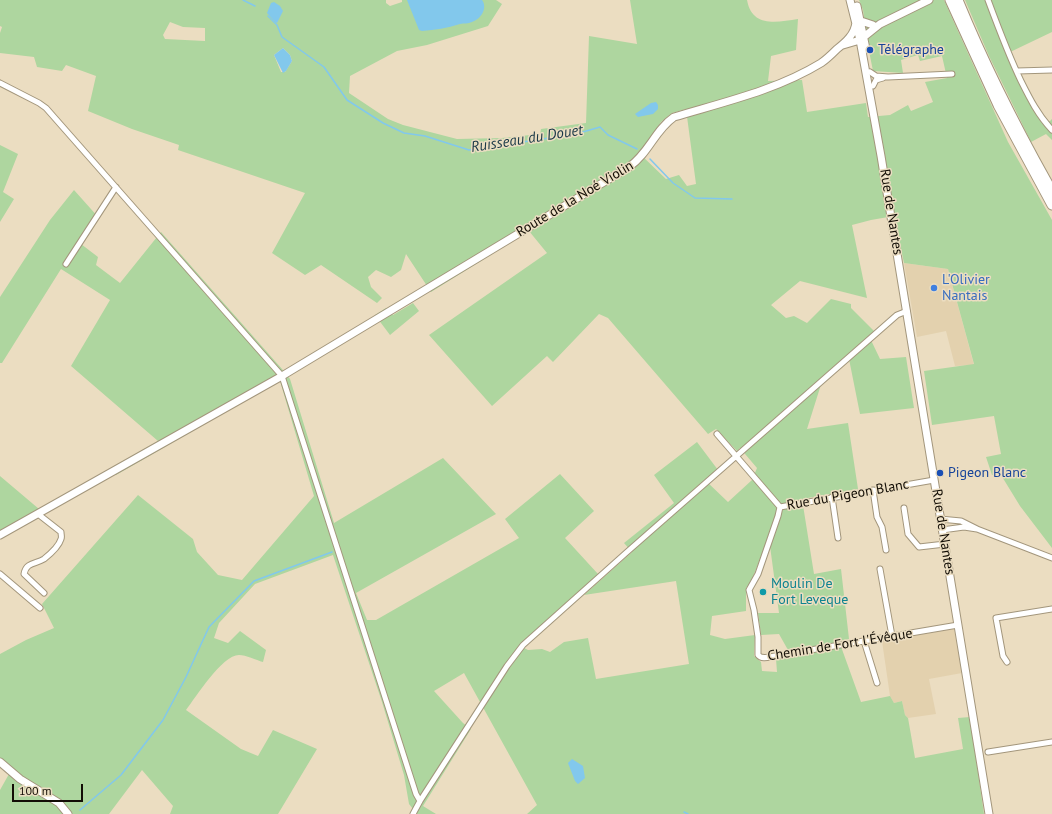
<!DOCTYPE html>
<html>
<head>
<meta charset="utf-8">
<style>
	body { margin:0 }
	#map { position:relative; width:1052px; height:814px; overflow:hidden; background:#ebddc1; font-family:"PT Sans",sans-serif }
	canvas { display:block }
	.scale { position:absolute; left:12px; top:784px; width:71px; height:18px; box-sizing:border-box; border:2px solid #120d05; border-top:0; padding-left:5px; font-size:12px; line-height:14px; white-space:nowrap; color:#120d05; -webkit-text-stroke:3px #ebddc1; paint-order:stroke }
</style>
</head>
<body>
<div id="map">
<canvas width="1052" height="814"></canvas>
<div class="scale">100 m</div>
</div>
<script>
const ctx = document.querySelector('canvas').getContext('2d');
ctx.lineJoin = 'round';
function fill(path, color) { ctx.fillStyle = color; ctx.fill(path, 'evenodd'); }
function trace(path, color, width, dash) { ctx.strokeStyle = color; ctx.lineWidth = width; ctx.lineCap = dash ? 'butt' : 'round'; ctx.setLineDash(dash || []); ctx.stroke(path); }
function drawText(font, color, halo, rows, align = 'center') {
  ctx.font = font + ' "PT Sans",sans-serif'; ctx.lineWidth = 3; ctx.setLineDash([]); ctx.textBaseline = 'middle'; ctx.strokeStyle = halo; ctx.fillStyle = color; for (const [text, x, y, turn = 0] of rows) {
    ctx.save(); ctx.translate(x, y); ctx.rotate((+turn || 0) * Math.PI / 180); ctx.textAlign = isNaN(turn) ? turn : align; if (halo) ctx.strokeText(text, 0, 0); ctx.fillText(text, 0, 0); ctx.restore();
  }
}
const built = new Path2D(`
	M904 263 948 269 974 365 955 366 946 331 917 337Z
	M954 629 962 673 929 679 936 714 908 718 905 715 902 701 894 703 890 696 882 641Z`);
const green = new Path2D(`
	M0 0H386V3L390 6 402 2V0H496L502 4 488 26 427 45 397 51 350 76 349 93 388 119 403 125 457 139 502 138 540 134 541 129 586 123 589 36 637 44 630 0H747C752 28 777 22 798 19L796 50 771 56 768 81 802 80 807 112 866 103 868 117 890 115 908 105 911 111 933 102 925 82 947 78 942 56 920 61 918 55 901 60 903 73 873 71 868 46 863 10 859 0H944L1008 142 1052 220V548L1020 506 1001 475H992L986 457 1001 454 994 416 932 425 924 371 974 364 948 269 904 263 894 216 871 220 852 225 867 298 800 281 771 305 786 318 794 316 807 323 831 299 851 304V308L874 331 869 336 880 359 906 357 914 408 860 414 848 354 824 375 807 429 848 423 858 489 802 499 814 574 841 569 849 639 839 641 861 702 890 696 894 703 902 701 905 715 908 718 915 758 963 749 958 718 970 717 984 814H527L537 805 464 673 434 691 463 723 471 729 423 806 436 814H417L409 804 404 775 382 702 333 555 255 584 219 623 214 638 228 643 240 631 266 650 263 662C256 660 246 655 239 655 222 655 196 697 186 710L241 749 258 756 273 730 317 749 278 814H170L173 806 142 770 109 814H0V790L9 774 0 765V654L26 640 54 628 42 604 138 495 193 539 197 552 218 575 242 580 314 496 280 381 116 475 109 469 158 441 71 366 110 300 61 269 2 363H0V297L50 220 74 190 99 218 81 244 98 257 96 265 120 283 161 232 282 369 290 379 334 523 443 458 496 514 356 593 367 620H376L519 538 505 519 560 474 594 511 565 538 598 574 520 646 528 650 542 649 550 652 564 642 588 638 596 679 689 664 676 581 584 595 632 552 624 543 674 503 654 475 697 442 718 470 706 481 728 502 752 480 757 468 740 448 737 451 716 429 708 434 608 318 599 314 553 362 547 356 492 406 429 335 547 253 529 231 431 292 406 254 401 270 391 277 376 270 368 277 371 287 382 298 377 303 321 265 305 275 272 253 305 193 178 150 179 145 132 129 88 111 96 76 66 65 62 71 37 67 34 57 0 53V33L2 27 0 26ZM170 22 183 27 205 28V41L165 39 163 35ZM283 48 290 55 292 61 285 72H281L274 55ZM686 109 696 184 687 186 679 175 666 179 640 154 661 122 672 113ZM765 546H770L779 613H758L761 635 779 634 788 650 789 658 776 659 777 672 762 671 761 662 754 656 755 635 725 639 710 635 712 616 746 611V588L751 582Z
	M965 0H1052V32L1006 54 1028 101 1042 123 1050 121 1052 119V140L1046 134 1031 142 989 56Z
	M0 145 18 154 3 192 14 199 0 222Z
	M413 303 419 311 390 335 375 315 386 308 393 315Z
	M0 476 39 509 0 531Z`);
const water = new Path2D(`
	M407 0H482C488 8 481 19 472 22 468 24 464 23 460 24 447 28 435 30 422 31L419 30Z
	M274 2 280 6 283 11 277 23 275 22 267 13 271 3Z
	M283 48 290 55 292 61 286 71 283 73 274 55Z
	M656 102 658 105V109L653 114 638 117 635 114 651 103Z
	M572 759 583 766 585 778 578 784 575 781 568 763Z`);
const stream = new Path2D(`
	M243 0 255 6
	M268 16 277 25 282 37 324 67 347 100 383 123 404 133 425 136 469 150 576 134 600 127 608 135 637 149
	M650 159 673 183 695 198 732 199
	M80 810 121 775 163 720 186 677 209 627 254 581 332 552
	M684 812 688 814`);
const street = new Path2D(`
	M988 0C998 27 1008 54 1021 81 1030 99 1038 115 1052 130
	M1017 71 1052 70
	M870 72 876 76 888 77 952 74
	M0 83 39 103 46 108 282 376 416 794 420 801
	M873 86 876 80 883 78
	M66 264 116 187
	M717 434 780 507 934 480
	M873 490 877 517 882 527 886 550
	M832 497 838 538
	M780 507 778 516 758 574 749 590 754 610 758 637V655C762 660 769 657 775 656L958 625
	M904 508 908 534 919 547 945 544
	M38 514 61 532C61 535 62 537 61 539 59 546 49 555 44 559 36 564 26 562 24 574L44 593
	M940 519 961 521 977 529 964 527 942 530
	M977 529 1052 558
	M880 569 892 636
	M0 574 40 608
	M864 641 877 683
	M1007 662 1003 656 996 618 1052 609
	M988 752 1052 742
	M413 814 420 801 507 666 523 645 627 552 897 315 907 311`);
const secondary = new Path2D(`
	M850 0 860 40 881 156 989 814
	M857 6 866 49
	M861 21 873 25
	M843 45 860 40 880 24 929 0
	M0 535 282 376 629 167C649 153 655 130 674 117 724 102 777 90 821 63 827 59 832 54 837 49 846 42 855 34 856 22
	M0 762 20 779 59 803 68 814`);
const highway = new Path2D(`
	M950 0 998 105 1052 205
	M958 0C985 66 1017 129 1052 191`);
const markers = [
	[870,50,4,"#1a4fb4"],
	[934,288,4,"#3f7fe0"],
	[940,473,4,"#1a4fb4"],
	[763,592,4,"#0f9aa8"]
];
const transitNames = [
	["Télégraphe",878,50],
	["Pigeon Blanc",948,473]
];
const streetNames = [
	["Route de la Noé Violin",575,199,-31],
	["Rue de Nantes",891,212,81],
	["Rue du Pigeon Blanc",848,495,-10],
	["Rue de Nantes",943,532,81],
	["Chemin de Fort l'Évêque",840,645,-9]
];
const shopNames = [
	["L'Olivier",942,280],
	["Nantais",942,296]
];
const cultureNames = [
	["Moulin De",771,584],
	["Fort Leveque",771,600]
];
const waterNames = [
	["Ruisseau du Douet",527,139,-9]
];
fill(built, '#e3d1ae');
fill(green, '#aed69f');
fill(water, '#82c8ec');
trace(stream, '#82c8ec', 1.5);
trace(street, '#a3967c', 7);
trace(secondary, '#a3967c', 9);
trace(highway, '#a3967c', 11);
trace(street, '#fff', 5);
trace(secondary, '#fff', 7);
trace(highway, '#fff', 9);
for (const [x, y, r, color] of markers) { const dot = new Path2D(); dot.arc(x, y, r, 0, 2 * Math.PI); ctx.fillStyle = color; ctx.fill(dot); trace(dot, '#ebddc1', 1.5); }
drawText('14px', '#164399', '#ebddc1', transitNames, 'left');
drawText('14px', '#120d05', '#ebddc1', streetNames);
drawText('14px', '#366cbe', '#ebddc1', shopNames, 'left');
drawText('14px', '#0d838f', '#ebddc1', cultureNames, 'left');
drawText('italic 15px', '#173746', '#ebddc1', waterNames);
</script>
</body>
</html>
